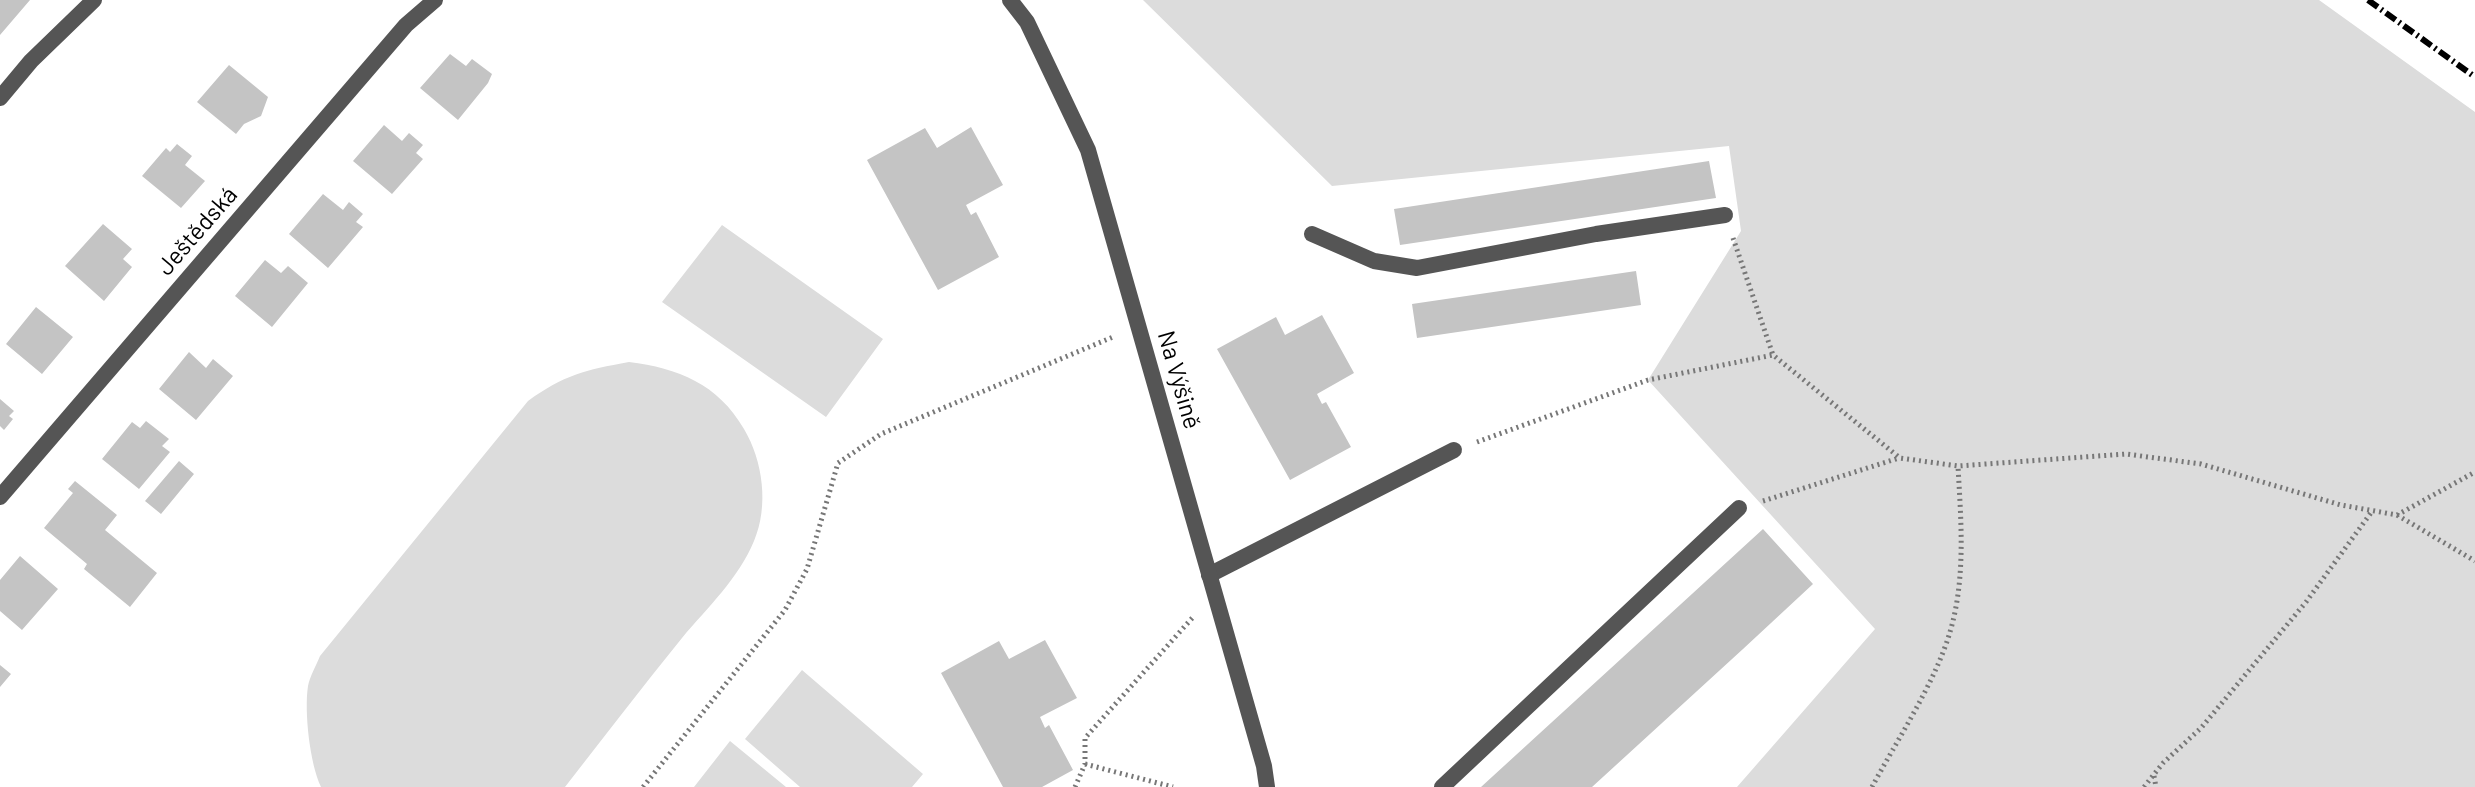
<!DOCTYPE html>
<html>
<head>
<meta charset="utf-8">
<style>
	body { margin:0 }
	canvas { display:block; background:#fff }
</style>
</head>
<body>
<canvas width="2475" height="787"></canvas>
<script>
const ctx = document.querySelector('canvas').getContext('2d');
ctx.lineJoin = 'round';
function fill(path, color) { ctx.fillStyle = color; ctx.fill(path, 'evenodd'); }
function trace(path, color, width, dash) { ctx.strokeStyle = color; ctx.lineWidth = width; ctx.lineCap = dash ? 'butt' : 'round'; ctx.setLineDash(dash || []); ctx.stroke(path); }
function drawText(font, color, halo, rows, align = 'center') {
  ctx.font = font + ' Barlow,sans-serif'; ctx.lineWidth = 6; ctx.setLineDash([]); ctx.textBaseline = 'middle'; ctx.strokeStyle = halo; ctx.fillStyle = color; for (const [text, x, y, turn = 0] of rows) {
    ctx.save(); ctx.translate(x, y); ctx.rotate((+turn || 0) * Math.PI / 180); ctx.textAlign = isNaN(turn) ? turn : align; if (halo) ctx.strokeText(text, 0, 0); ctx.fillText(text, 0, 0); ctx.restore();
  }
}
const green = new Path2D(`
	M1143 0H2319L2475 112V787H1737L1875 629 1648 380 1741 231 1729 146 1332 186Z
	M722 225 883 339 826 417 662 302Z
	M629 362C678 368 718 384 744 429 763 461 769 506 754 541 739 578 707 608 682 638 642 687 604 737 565 787H321C310 764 304 712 308 686 310 676 316 666 320 656L528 401C564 375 585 370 629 362Z
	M802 670 923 774 912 787H800L745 739Z
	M730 741 786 787H694Z`);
const building = new Path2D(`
	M0 0H30L0 35Z
	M450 54 466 66 472 59 492 74 488 83 458 120 420 88Z
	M229 65 268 97 261 116 244 124 236 134 197 102Z
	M384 125 402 141 409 133 423 145 416 153 423 159 392 194 353 161Z
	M971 127 1003 185 966 205 971 215 976 212 999 257 938 290 867 160 925 128 937 148Z
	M177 144 192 156 185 165 205 181 181 208 142 176 166 148 170 152Z
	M1709 161 1716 198 1400 245 1394 209Z
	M323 194 343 210 349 202 363 214 356 222 363 227 328 268 289 234Z
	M103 224 132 249 123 259 132 267 104 301 65 266Z
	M265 260 281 273 288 266 308 283 272 327 235 296Z
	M1636 271 1641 305 1417 338 1412 304Z
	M36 307 73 337 42 374 6 344Z
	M1322 315 1354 373 1317 394 1322 404 1326 402 1351 447 1290 480 1217 349 1276 317 1285 335Z
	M189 352 206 368 213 359 233 376 196 420 159 389Z
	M0 399 14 411 9 416 13 419 4 430 0 426Z
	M146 421 169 439 162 446 170 452 139 489 102 459 132 422 140 428Z
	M179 461 194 474 161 514 145 501Z
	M75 481 117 515 105 530 157 573 130 607 84 569 87 564 44 528 73 493 68 489Z
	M1763 529 1813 584 1743 649 1592 787H1481Z
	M20 556 58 589 22 630 0 611V580Z
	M1045 640 1077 698 1040 717 1045 728 1049 725 1073 770 1042 787H1003L941 673 999 641 1009 659Z
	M0 665 11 674 0 687Z`);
const path = new Path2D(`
	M1733 238 1773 355
	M1477 442 1648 380 1773 355 1900 458 1958 466 2126 454 2201 464 2341 505 2397 515 2475 472
	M1763 501 1899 458
	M2397 515 2475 561
	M1085 764 1173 787
	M2154 776 2156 787
	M643 787 785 610 807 569 838 463 881 434 1113 337
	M1075 787 1085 764V738L1194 616
	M1872 787C1897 740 1935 683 1950 632 1966 578 1961 521 1958 466
	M2144 787 2163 763 2201 728 2306 602 2373 510`);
const service = new Path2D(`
	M1312 234 1374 261 1417 268 1596 234 1725 215
	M1209 575 1454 450`);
const minor = new Path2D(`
	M1010 0 1027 22 1088 150 1264 766 1267 787
	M0 98 31 61 94 0
	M0 497 406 25 435 0
	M1442 787 1739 508`);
const rail = new Path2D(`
	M2368 0 2475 77`);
const streetNames = [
	["Ještědská",197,231,-49],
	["Na Výšině",1179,380,74]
];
fill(green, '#dcdcdc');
fill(building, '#c4c4c4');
trace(path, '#777', 5, [2, 4]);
trace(service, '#555', 16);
trace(minor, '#555', 16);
trace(rail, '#000', 6, [12, 4, 2, 4]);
drawText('24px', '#000', '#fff', streetNames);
</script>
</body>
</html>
